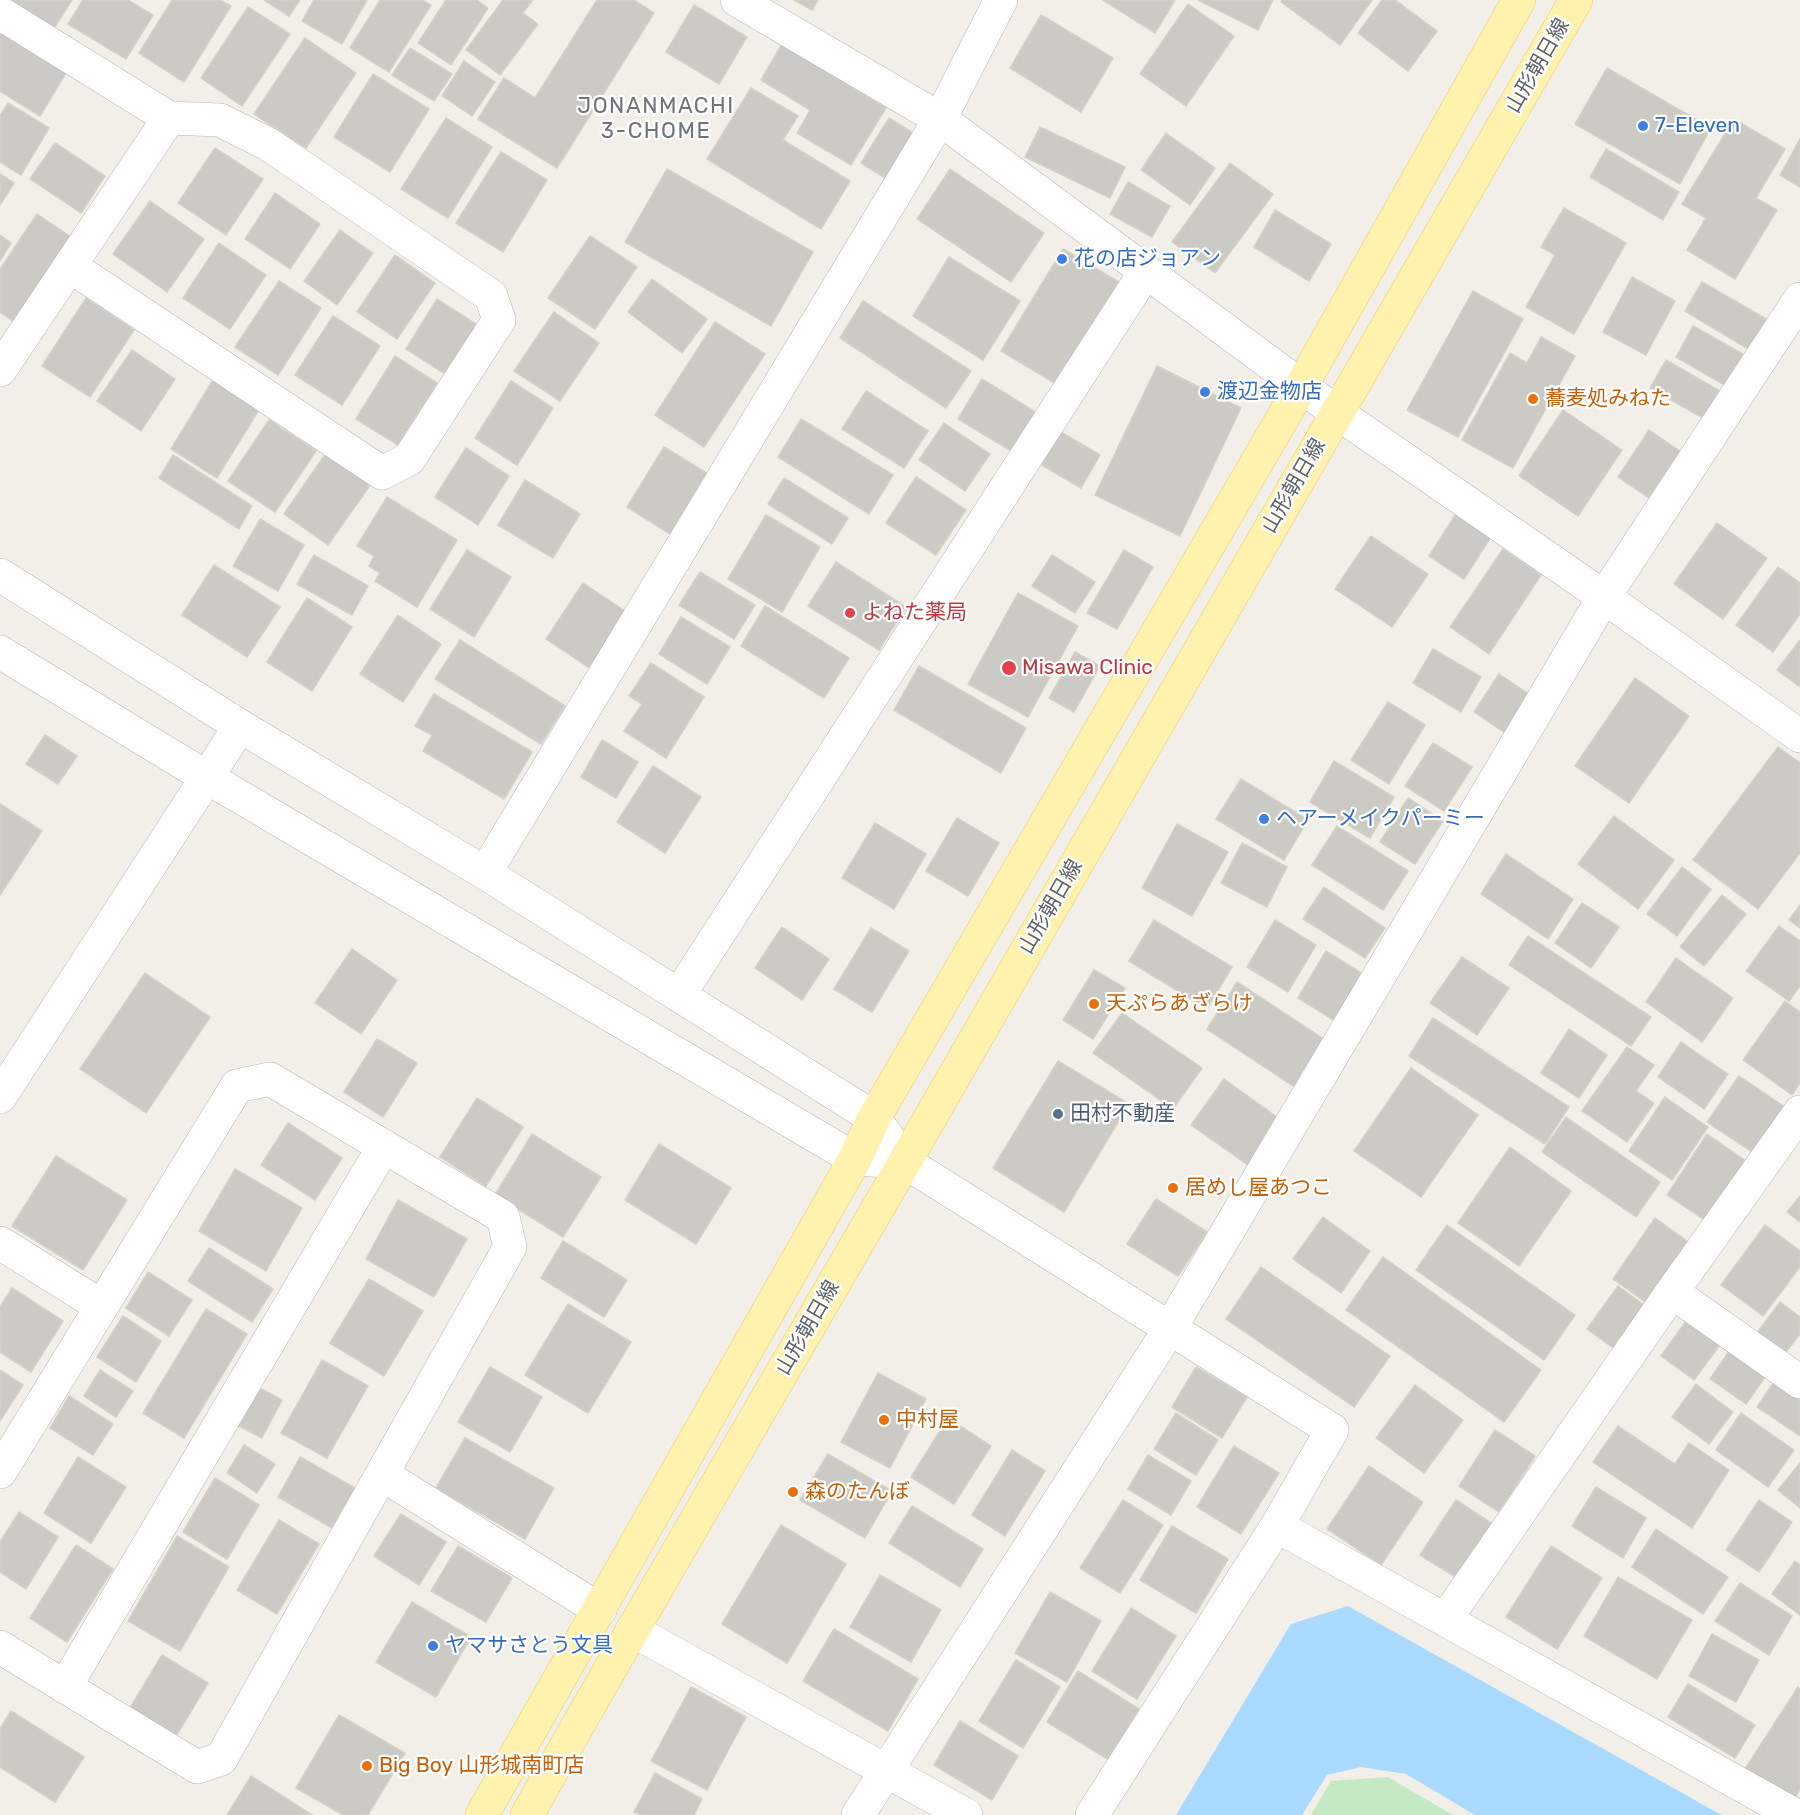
<!DOCTYPE html>
<html>
<head>
<meta charset="utf-8">
<style>
	body { margin:0 }
	canvas { display:block; background:#f1efe8 }
</style>
</head>
<body>
<canvas width="1800" height="1815"></canvas>
<script>
const ctx = document.querySelector('canvas').getContext('2d');
ctx.lineJoin = 'round';
function fill(path, color) { ctx.fillStyle = color; ctx.fill(path, 'evenodd'); }
function trace(path, color, width, dash) { ctx.strokeStyle = color; ctx.lineWidth = width; ctx.lineCap = dash ? 'butt' : 'round'; ctx.setLineDash(dash || []); ctx.stroke(path); }
function drawText(font, color, halo, rows, align = 'center') {
  ctx.font = font + ' Rubik,"Noto Sans JP",sans-serif'; ctx.lineWidth = 4.5; ctx.setLineDash([]); ctx.textBaseline = 'middle'; ctx.strokeStyle = halo; ctx.fillStyle = color; for (const [text, x, y, turn = 0] of rows) {
    ctx.save(); ctx.translate(x, y); ctx.rotate((+turn || 0) * Math.PI / 180); ctx.textAlign = isNaN(turn) ? turn : align; if (halo) ctx.strokeText(text, 0, 0); ctx.fillText(text, 0, 0); ctx.restore();
  }
}
const green = new Path2D(`
	M1388 1777 1453 1815H1311L1331 1781Z`);
const water = new Path2D(`
	M1348 1606 1718 1813 1722 1815H1475L1406 1774 1361 1767 1327 1775 1302 1815H1176L1291 1624Z`);
const building = new Path2D(`
	M6 0H72L53 30Z
	M83 0H128L153 15 126 59 68 24Z
	M172 0H220L231 6 184 82 139 53Z
	M264 0H300L289 16Z
	M314 0H367L342 44 302 21Z
	M380 0H422L431 5 389 72 350 48Z
	M446 0H477L488 8 451 65 418 43Z
	M503 0H533L523 13 538 24 500 75 466 50Z
	M597 0H634L654 13 557 168 478 119 504 78 535 98Z
	M794 0H818L812 10Z
	M1103 0H1175L1155 33Z
	M1198 0H1273L1258 30Z
	M1282 0H1372L1340 45 1281 2Z
	M1382 0H1395L1437 31 1408 71 1358 33Z
	M1188 4 1234 36 1186 106 1140 74Z
	M694 5 747 37 719 84 666 52Z
	M248 7 290 34 242 106 201 78Z
	M1041 15 1113 58 1081 112 1010 68Z
	M0 32 66 73 40 116 0 91Z
	M305 38 356 73 306 148 254 114Z
	M782 44 886 108 851 165 797 133 810 110 761 80Z
	M410 48 452 74 434 101 392 75Z
	M464 61 495 82 472 116 442 96Z
	M1607 68 1711 128 1680 184 1575 124Z
	M373 74 429 109 390 172 334 137Z
	M751 88 798 116 783 140 850 181 821 229 707 159Z
	M8 103 49 128 21 175 0 162V116Z
	M446 118 492 147 448 218 401 189Z
	M889 118 918 136 890 181 861 163Z
	M1734 119 1785 149 1756 198 1777 210 1735 279 1687 250 1706 218 1682 204Z
	M1040 127 1125 167 1110 198 1025 157Z
	M1166 133 1215 168 1190 205 1141 170Z
	M1800 139V187L1780 175Z
	M55 143 105 176 81 213 30 179Z
	M215 148 263 179 226 235 178 203Z
	M1606 149 1679 192 1663 220 1590 177Z
	M501 152 547 180 503 252 456 223Z
	M1230 163 1273 194 1215 273 1172 242Z
	M667 169 813 252 771 326 625 242Z
	M950 169 1044 233 1011 282 917 219Z
	M0 174 14 183 0 205Z
	M1128 182 1170 206 1152 237 1110 214Z
	M275 193 320 224 290 269 245 239Z
	M150 201 204 239 167 292 113 254Z
	M1564 208 1626 243 1574 334 1526 307 1555 255 1541 247Z
	M1275 210 1331 244 1309 281 1254 247Z
	M37 214 74 239 17 324 0 312V269Z
	M340 230 373 253 337 305 304 281Z
	M0 235 11 243 0 261Z
	M590 236 637 267 595 329 548 298Z
	M219 243 266 275 230 329 183 298Z
	M1063 249 1119 282 1058 385 1001 351Z
	M395 255 435 283 397 339 357 312Z
	M949 257 1020 301 983 360 913 316Z
	M1632 277 1675 301 1646 355 1603 332Z
	M652 279 707 319 682 353 628 312Z
	M279 281 321 308 278 375 235 347Z
	M1702 282 1768 320 1750 350 1685 311Z
	M1473 291 1523 319 1458 437 1407 410Z
	M86 298 134 330 90 397 42 366Z
	M437 299 479 326 447 375 406 349Z
	M863 301 971 371 946 408 840 338Z
	M554 312 599 343 560 401 514 371Z
	M333 316 380 346 342 405 295 375Z
	M715 322 765 354 704 447 655 415Z
	M1693 326 1743 354 1726 386 1676 357Z
	M1541 337 1575 356 1513 468 1462 440 1510 353 1527 363Z
	M132 350 175 379 141 431 97 401Z
	M395 356 437 383 398 445 356 419Z
	M1666 360 1725 394 1710 422 1650 388Z
	M1157 366 1241 408 1180 536 1095 495Z
	M982 379 1037 413 1013 452 958 419Z
	M213 380 260 408 217 478 171 449Z
	M511 381 553 408 517 465 475 438Z
	M866 391 928 431 904 468 842 429Z
	M1563 410 1622 450 1578 516 1519 476Z
	M801 419 893 475 869 514 778 457Z
	M269 420 316 451 275 512 228 481Z
	M944 423 990 454 965 491 919 460Z
	M1649 430 1690 458 1659 505 1618 477Z
	M1059 431 1100 455 1081 488 1040 464Z
	M664 447 708 474 670 534 627 507Z
	M466 448 509 476 478 525 435 497Z
	M326 453 371 484 328 545 284 514Z
	M173 455 252 506 239 529 159 478Z
	M916 477 966 510 936 555 886 523Z
	M784 478 848 518 832 544 768 504Z
	M525 480 580 514 553 558 498 525Z
	M387 497 457 540 417 607 375 581 380 573 369 566 374 556 357 546Z
	M1456 514 1491 537 1464 579 1429 556Z
	M766 515 820 547 782 612 728 579Z
	M260 519 304 545 278 591 233 566Z
	M1717 523 1767 558 1723 619 1674 584Z
	M1371 536 1428 574 1392 627 1335 589Z
	M1503 549 1541 575 1489 654 1450 627Z
	M467 550 511 577 474 637 430 609Z
	M1124 550 1153 567 1117 629 1087 613Z
	M314 555 368 586 352 615 297 584Z
	M1052 555 1095 582 1075 613 1032 586Z
	M836 562 906 607 879 650 808 606Z
	M214 565 280 607 247 657 182 615Z
	M1778 567 1800 583V614L1773 652 1736 625Z
	M700 572 755 605 734 639 679 605Z
	M583 583 628 613 591 669 546 639Z
	M1018 593 1078 626 1028 717 968 684Z
	M307 598 352 627 312 691 267 662Z
	M765 606 849 658 824 698 741 646Z
	M398 615 441 644 403 702 360 674Z
	M681 617 730 647 707 684 659 654Z
	M460 640 565 706 541 744 435 679Z
	M1800 640V687L1777 670Z
	M1433 649 1481 677 1461 712 1413 683Z
	M1075 652 1100 666 1074 712 1049 698Z
	M651 663 704 697 666 758 624 731 642 704 629 696Z
	M919 666 1026 728 1001 773 894 710Z
	M1499 674 1536 699 1511 737 1474 712Z
	M1635 678 1689 716 1629 803 1575 766Z
	M434 694 532 752 504 799 423 751 432 735 415 726Z
	M1388 702 1425 725 1389 784 1351 760Z
	M45 735 77 756 58 784 26 764Z
	M602 740 638 762 616 798 581 777Z
	M1433 743 1472 767 1444 811 1405 786Z
	M1778 747 1800 763V853L1758 909 1693 860Z
	M1334 761 1394 797 1370 838 1310 802Z
	M653 766 701 797 665 853 617 822Z
	M1241 779 1308 820 1284 860 1216 819Z
	M1408 798 1443 821 1415 864 1380 842Z
	M0 804 42 831 0 895Z
	M1614 816 1674 860 1638 909 1578 864Z
	M957 818 999 843 968 896 926 871Z
	M875 823 926 854 894 909 842 878Z
	M1177 824 1228 852 1192 916 1142 888Z
	M1337 826 1408 871 1383 910 1312 865Z
	M1242 843 1287 867 1267 907 1221 883Z
	M1506 854 1573 899 1548 939 1481 894Z
	M1682 867 1711 889 1677 936 1647 914Z
	M1324 887 1385 928 1365 958 1303 919Z
	M1722 895 1746 914 1704 966 1680 947Z
	M1582 903 1619 927 1591 968 1555 943Z
	M1800 905V928L1789 920Z
	M1154 920 1232 967 1207 1009 1129 961Z
	M1275 920 1316 945 1288 992 1247 967Z
	M1779 926 1800 941V986L1789 1001 1746 971Z
	M782 927 829 959 802 1000 755 968Z
	M871 928 909 951 872 1012 834 989Z
	M1528 936 1651 1017 1631 1046 1509 965Z
	M352 949 397 980 361 1034 315 1003Z
	M1326 951 1374 981 1345 1027 1298 998Z
	M1462 957 1509 988 1477 1035 1430 1003Z
	M1676 958 1733 998 1702 1042 1646 1002Z
	M1094 970 1125 988 1093 1039 1063 1020Z
	M145 973 210 1017 146 1113 80 1069Z
	M1237 982 1331 1044 1301 1091 1207 1029Z
	M1785 1001 1800 1012V1083L1792 1095 1743 1060Z
	M1122 1013 1202 1068 1173 1109 1093 1053Z
	M1433 1018 1569 1107 1545 1144 1409 1056Z
	M1569 1029 1607 1055 1579 1098 1541 1073Z
	M377 1039 417 1063 383 1117 344 1092Z
	M1681 1042 1728 1074 1704 1109 1658 1077Z
	M1627 1047 1654 1065 1636 1091 1654 1103 1627 1142 1582 1111Z
	M1058 1061 1129 1104 1064 1212 993 1168Z
	M1411 1068 1478 1115 1421 1197 1354 1151Z
	M1739 1076 1785 1107 1754 1153 1707 1122Z
	M1224 1079 1284 1122 1252 1168 1191 1125Z
	M1665 1097 1708 1127 1672 1180 1629 1151Z
	M477 1098 523 1127 486 1186 440 1157Z
	M1566 1117 1660 1182 1636 1217 1542 1152Z
	M288 1123 342 1158 315 1200 261 1165Z
	M532 1134 601 1177 563 1237 495 1195Z
	M1707 1134 1746 1161 1706 1221 1667 1195Z
	M659 1144 731 1188 696 1244 625 1200Z
	M1510 1147 1571 1191 1519 1266 1458 1223Z
	M56 1156 127 1200 83 1270 12 1226Z
	M235 1169 302 1208 266 1271 199 1231Z
	M1800 1196V1222L1787 1212Z
	M1156 1199 1207 1232 1178 1276 1127 1244Z
	M398 1200 467 1239 434 1297 366 1259Z
	M1323 1217 1370 1251 1341 1293 1293 1259Z
	M1655 1218 1690 1243 1648 1304 1613 1279Z
	M1447 1225 1575 1315 1544 1360 1416 1270Z
	M1765 1225 1800 1251V1267L1763 1316 1721 1285Z
	M563 1241 627 1280 604 1317 541 1278Z
	M209 1248 273 1289 252 1322 188 1281Z
	M1383 1257 1541 1370 1504 1422 1346 1310Z
	M1261 1267 1390 1356 1354 1407 1226 1319Z
	M148 1272 192 1300 169 1336 126 1308Z
	M369 1279 423 1311 384 1376 330 1343Z
	M1618 1286 1647 1307 1616 1350 1587 1329Z
	M12 1288 63 1321 31 1372 0 1352V1307Z
	M1780 1302 1800 1317V1334L1783 1356 1756 1334Z
	M568 1304 631 1342 588 1413 525 1375Z
	M206 1309 247 1334 184 1438 143 1413Z
	M1692 1313 1725 1338 1694 1380 1661 1356Z
	M123 1316 161 1341 136 1382 97 1357Z
	M1732 1347 1768 1373 1746 1404 1710 1379Z
	M322 1360 368 1386 327 1458 281 1433Z
	M490 1367 542 1397 510 1452 458 1422Z
	M1196 1367 1247 1397 1222 1438 1172 1407Z
	M0 1370 23 1385 0 1421Z
	M100 1370 133 1391 116 1417 84 1396Z
	M878 1373 926 1399 890 1468 841 1442Z
	M1776 1379 1800 1395V1436L1757 1407Z
	M1696 1384 1733 1412 1709 1444 1672 1417Z
	M1415 1385 1463 1420 1424 1473 1376 1438Z
	M258 1387 282 1400 262 1438 237 1425Z
	M69 1396 113 1424 93 1455 50 1428Z
	M1176 1413 1218 1440 1196 1475 1154 1449Z
	M1741 1413 1794 1450 1768 1487 1716 1450Z
	M948 1418 991 1446 954 1504 911 1477Z
	M1618 1426 1675 1464 1689 1443 1729 1470 1692 1528 1593 1462Z
	M1495 1430 1535 1456 1499 1512 1459 1486Z
	M465 1438 554 1488 525 1539 436 1488Z
	M244 1445 275 1464 257 1493 227 1473Z
	M1234 1446 1279 1473 1241 1534 1197 1507Z
	M1012 1450 1045 1471 1005 1536 972 1515Z
	M828 1454 892 1491 865 1538 800 1500Z
	M1148 1455 1191 1481 1171 1515 1128 1489Z
	M78 1457 126 1487 91 1543 44 1513Z
	M300 1457 355 1488 332 1528 278 1497Z
	M1800 1463V1508L1778 1490Z
	M1369 1466 1423 1502 1381 1565 1327 1529Z
	M215 1478 259 1505 227 1559 183 1532Z
	M1596 1487 1646 1518 1623 1558 1572 1526Z
	M1123 1500 1163 1525 1120 1593 1080 1568Z
	M1456 1500 1497 1527 1462 1581 1420 1555Z
	M1759 1500 1792 1522 1759 1572 1726 1550Z
	M912 1506 983 1549 960 1587 889 1543Z
	M19 1512 58 1537 26 1589 0 1572V1542Z
	M401 1514 446 1542 419 1585 374 1556Z
	M279 1520 319 1544 277 1614 237 1590Z
	M781 1525 846 1564 787 1663 722 1624Z
	M1172 1526 1228 1559 1196 1613 1140 1580Z
	M1656 1529 1728 1577 1703 1614 1632 1567Z
	M177 1536 229 1567 180 1651 128 1621Z
	M76 1545 113 1569 67 1642 30 1618Z
	M458 1546 512 1578 486 1622 431 1591Z
	M1551 1546 1602 1578 1557 1649 1506 1617Z
	M1795 1561 1800 1565V1615L1772 1594Z
	M880 1575 941 1610 911 1662 850 1627Z
	M1618 1577 1692 1620 1657 1679 1584 1636Z
	M1740 1583 1792 1616 1769 1655 1715 1621Z
	M1050 1592 1101 1621 1067 1682 1015 1653Z
	M412 1602 471 1637 436 1697 376 1662Z
	M1131 1608 1176 1636 1137 1699 1092 1671Z
	M834 1629 918 1679 888 1731 803 1681Z
	M1712 1634 1759 1660 1736 1702 1689 1676Z
	M162 1655 208 1683 175 1738 128 1711Z
	M1016 1660 1060 1687 1023 1748 979 1721Z
	M1078 1671 1139 1709 1109 1760 1047 1722Z
	M1688 1684 1755 1725 1735 1758 1668 1717Z
	M691 1687 746 1717 707 1790 651 1761Z
	M1798 1687 1800 1689V1789L1793 1801 1745 1769Z
	M11 1711 84 1757 55 1802 0 1767V1729Z
	M339 1715 405 1753 368 1815H343L296 1788Z
	M960 1721 1018 1756 992 1800 934 1765Z
	M655 1773 702 1799 694 1815H641L634 1812Z
	M251 1776 312 1815H227Z`);
const minor = new Path2D(`
	M737 0 940 119 1336 412 1604 597 1800 736
	M0 13 169 118
	M0 370 169 118 220 120 268 144 491 296 499 320 409 459 382 473 70 266
	M0 575 240 726 485 873 874 1118 905 1162 1332 1430 1277 1526
	M0 652 208 778 855 1159 905 1162
	M485 873 940 119 1001 0
	M679 995 1146 271
	M0 1097 240 726
	M0 1243 101 1306
	M1672 1292 1800 1382
	M0 1472 237 1086 270 1079 503 1217 510 1247 221 1759 197 1767 0 1647
	M383 1475 600 1610
	M1445 1620 1672 1292 1800 1112
	M632 1630 966 1815
	M65 1687 384 1146
	M858 1815 1169 1330 1604 597 1800 299
	M1092 1815 1277 1526 1795 1815`);
const major = new Path2D(`
	M482 1815 855 1159 874 1118 1302 385 1519 0
	M527 1815C651 1595 780 1377 907 1158 1130 772 1352 385 1576 0`);
const markers = [
	[1643,126,6,"#3f7fe0"],
	[1062,259,6,"#3f7fe0"],
	[1205,392,6,"#3f7fe0"],
	[1533,399,6,"#e8710a"],
	[850,613,6,"#e0444e"],
	[1009,668,8,"#e0444e"],
	[1264,819,6,"#3f7fe0"],
	[1094,1004,6,"#e8710a"],
	[1058,1114,6,"#5c6f8a"],
	[1173,1188,6,"#e8710a"],
	[884,1420,6,"#e8710a"],
	[793,1492,6,"#e8710a"],
	[433,1646,6,"#3f7fe0"],
	[367,1766,6,"#e8710a"]
];
const streetNames = [
	["山形朝日線",1538,66,-60],
	["山形朝日線",1294,486,-60],
	["山形朝日線",1051,907,-60],
	["山形朝日線",808,1328,-60]
];
const shopNames = [
	["7-Eleven",1655,126],
	["花の店ジョアン",1074,259],
	["渡辺金物店",1217,392],
	["ヘアーメイクパーミー",1276,819],
	["ヤマサさとう文具",445,1646]
];
const foodNames = [
	["蕎麦処みねた",1545,399],
	["天ぷらあざらけ",1106,1004],
	["居めし屋あつこ",1185,1188],
	["中村屋",896,1420],
	["森のたんぼ",805,1492],
	["Big Boy 山形城南町店",379,1766]
];
const healthNames = [
	["よねた薬局",862,613],
	["Misawa Clinic",1022,668]
];
const serviceNames = [
	["田村不動産",1070,1114]
];
const neighbourhoodNames = [
	["JONANMACHI",656,107],
	["3-CHOME",656,132]
];
fill(green, '#c5e8c5');
fill(water, '#aadaff');
fill(building, '#cccac5');
trace(building, '#d6d1c6', 1.5);
trace(minor, '#b5b8bc', 34);
trace(major, '#f2c960', 34);
trace(minor, '#fff', 33);
trace(major, '#fff2af', 33);
for (const [x, y, r, color] of markers) { const dot = new Path2D(); dot.arc(x, y, r, 0, 2 * Math.PI); ctx.fillStyle = color; ctx.fill(dot); trace(dot, '#fff', 2); }
drawText('21px', '#5f6368', '#fff', streetNames);
drawText('21px', '#366cbe', '#fff', shopNames, 'left');
drawText('21px', '#c56008', '#fff', foodNames, 'left');
drawText('21px', '#be3a42', '#fff', healthNames, 'left');
drawText('21px', '#4e5e75', '#fff', serviceNames, 'left');
ctx.letterSpacing = '1.5px';
drawText('22px', '#70757a', '#fff', neighbourhoodNames);
ctx.letterSpacing = '0px';
</script>
</body>
</html>
